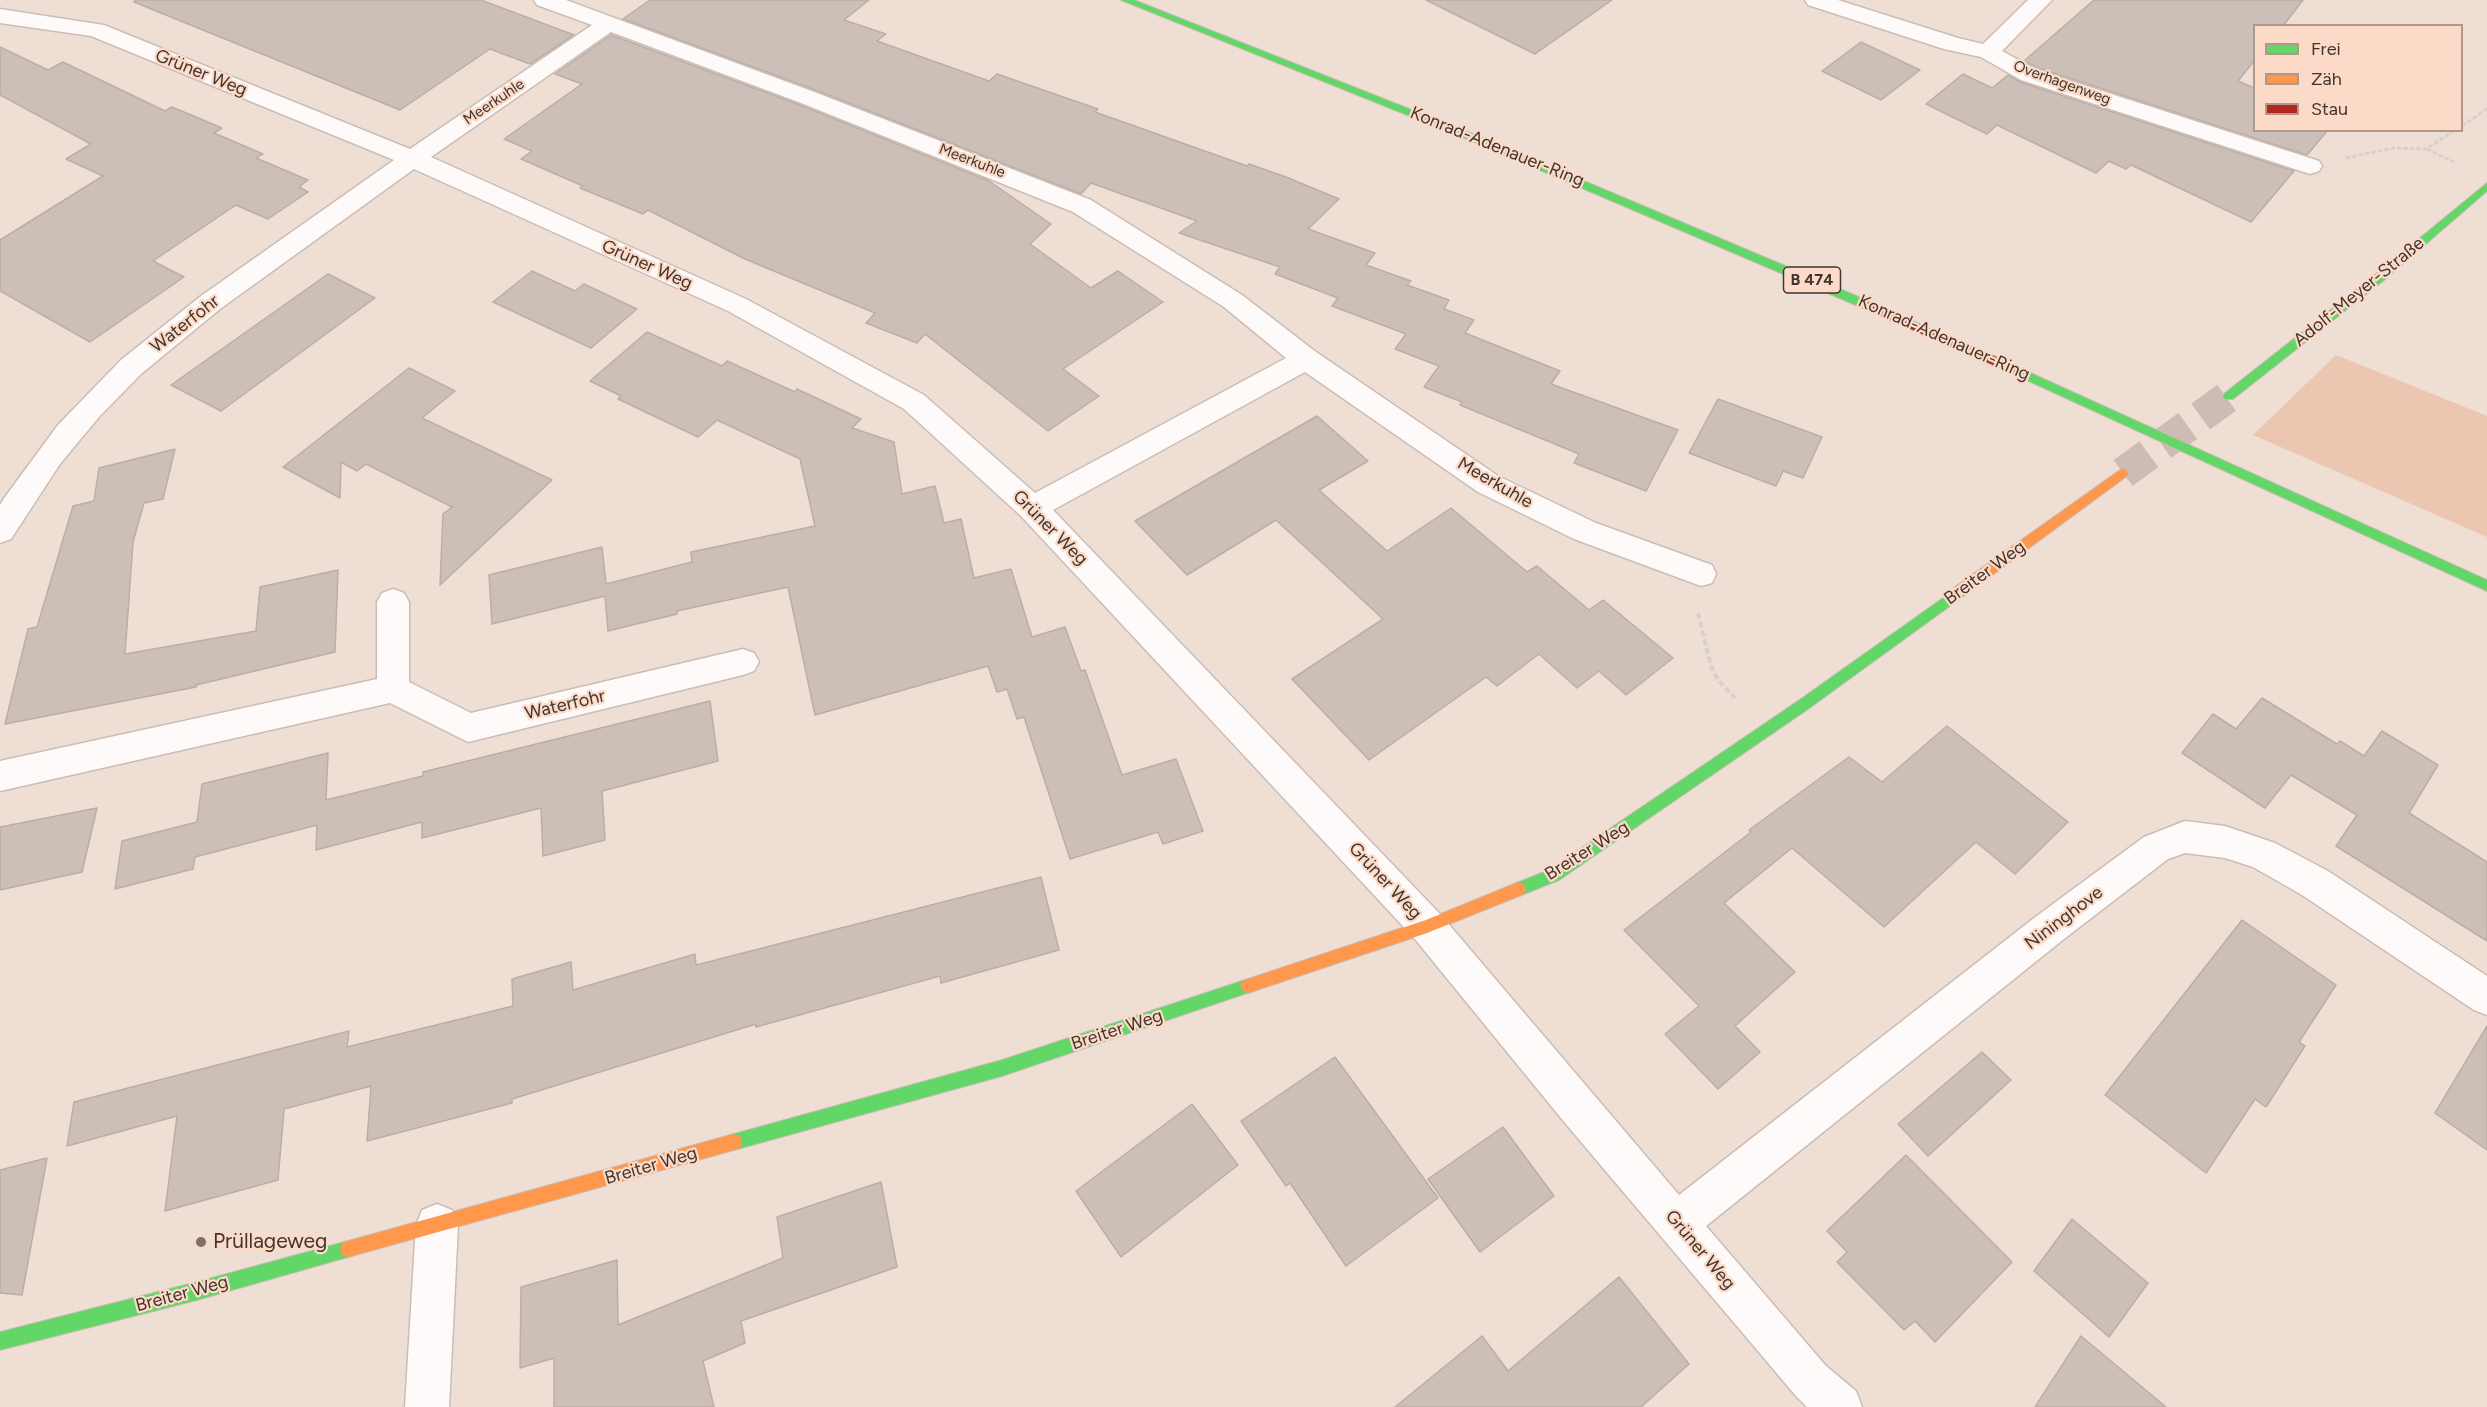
<!DOCTYPE html>
<html>
<head>
<meta charset="utf-8">
<style>
	body { margin:0 }
	#map { position:relative; width:2487px; height:1407px; overflow:hidden; background:#efded4; font-family:Figtree,sans-serif }
	canvas { display:block }
	.legend { position:absolute; left:2253px; top:24px; width:210px; height:108px; box-sizing:border-box; background:#fbdac8; border:2px solid #b1988a; margin:0; padding:8px 10px; list-style:none; font-size:18px; color:#42352e }
	.legend li { display:flex; align-items:center; gap:12px; height:30px }
	.legend b { width:30px; border:2px solid #b1988a }
</style>
</head>
<body>
<div id="map">
<canvas width="2487" height="1407"></canvas>
<ul class="legend">
<li><b style="height:8px;background:#63d668"></b>Frei</li>
<li><b style="height:8px;background:#ff974d"></b>Zäh</li>
<li><b style="height:8px;background:#b3261e"></b>Stau</li>
</ul>
</div>
<script>
const ctx = document.querySelector('canvas').getContext('2d');
ctx.lineJoin = 'round';
function fill(path, color) { ctx.fillStyle = color; ctx.fill(path, 'evenodd'); }
function trace(path, color, width, dash) { ctx.strokeStyle = color; ctx.lineWidth = width; ctx.lineCap = dash ? 'butt' : 'round'; ctx.setLineDash(dash || []); ctx.stroke(path); }
function drawText(font, color, halo, rows, align = 'center') {
  ctx.font = font + ' Figtree,sans-serif'; ctx.lineWidth = 4.5; ctx.setLineDash([]); ctx.textBaseline = 'middle'; ctx.strokeStyle = halo; ctx.fillStyle = color; for (const [text, x, y, turn = 0] of rows) {
    ctx.save(); ctx.translate(x, y); ctx.rotate((+turn || 0) * Math.PI / 180); ctx.textAlign = isNaN(turn) ? turn : align; if (halo) ctx.strokeText(text, 0, 0); ctx.fillText(text, 0, 0); ctx.restore();
  }
}
const green = new Path2D(`
	M2336 355 2487 416V537L2253 435Z`);
const building = new Path2D(`
	M135 0H481L574 35 530 64 490 49 400 110 134 2Z
	M650 0H869L844 20 886 34 877 41 989 81 997 74 1098 109 1095 112 1247 166 1249 164 1286 177 1339 199 1308 229 1375 253 1366 265 1411 281 1407 285 1449 300 1444 309 1474 320 1465 333 1560 371 1551 384 1678 430 1646 491 1574 463 1579 454 1460 405 1462 402 1424 387 1439 366 1395 349 1406 334 1332 306 1338 298 1275 274 1280 267 1179 233 1197 221 1091 183 1081 194 818 91 623 19Z
	M1426 0H1612L1535 54Z
	M2094 0H2303L2283 26H2254V61L2238 81 2254 88V130H2328L2307 155 2038 68 2024 61Z
	M611 35 800 105 989 181 1051 224 1030 244 1091 288 1118 271 1163 302 1063 369 1099 396 1048 431 925 334 917 343 866 323 875 313 745 259 648 210 643 214 580 188 583 186 521 159 532 151 504 139 582 84 555 74Z
	M1861 42 1920 70 1881 100 1822 71Z
	M0 47 48 70 63 62 165 111 172 107 222 128 214 133 263 154 256 158 308 180 299 187 308 192 268 219 236 205 153 261 184 277 90 342 0 291V240L103 176 66 159 91 144 0 95Z
	M1963 74 1992 88 2008 75 2020 82 2294 171 2251 222 2131 165 2126 169 2109 161 2096 173 1997 125 1987 134 1926 104Z
	M532 271 575 291 584 284 637 309 591 348 493 302Z
	M328 274 375 298 221 411 171 385Z
	M647 332 722 366 727 361 795 392 797 389 861 419 852 428 894 442 902 494 935 486 944 523 961 519 974 578 1011 569 1032 637 1065 627 1081 671 1085 670 1122 775 1176 759 1203 831 1163 844 1158 832 1070 859 1024 717 1017 719 1007 689 997 692 988 666 815 715 788 587 677 611V614L608 631 605 596 492 624 489 575 602 547 606 584 692 562 691 552 815 526 800 459 717 420 698 437 618 399 621 396 590 381Z
	M409 368 455 391 422 418 552 480 440 585 443 514 452 507 366 464 357 471 341 462 340 498 283 467Z
	M1718 399 1822 437 1803 478 1783 471 1776 486 1689 453Z
	M1317 416 1368 461 1319 490 1387 551 1451 508 1527 572 1537 566 1589 610 1603 600 1673 658 1626 695 1599 671 1577 688 1539 654 1497 686 1486 677 1369 760 1292 679 1383 619 1276 520 1187 575 1135 521Z
	M175 449 163 499 144 503 133 542 125 654 256 631 260 587 338 570 335 652 196 685V687L5 724 28 629 37 627 73 506 94 501 99 468Z
	M2262 698 2337 744 2340 741 2364 756 2382 731 2438 765 2409 813 2487 862V941L2336 846 2357 815 2291 775 2265 808 2182 753 2213 714 2236 729Z
	M710 701 718 761 602 791 605 840 543 856 541 808 422 838V822L316 850 317 825 195 857 193 869 115 889 122 841 197 822 202 784 328 753 326 800 423 776V772Z
	M1947 726 2068 822 2015 874 1976 842 1884 927 1792 848 1724 903 1795 972 1735 1026 1760 1052 1718 1089 1665 1034 1699 1006 1624 930 1751 832 1749 830 1849 757 1882 782Z
	M97 808 82 872 0 890V827Z
	M1041 877 1059 950 941 983 940 976 756 1027V1024L512 1099V1103L367 1141 371 1086 284 1109 278 1180 165 1211 177 1116 67 1146 74 1102 349 1031 347 1047 513 1006 512 979 571 962 573 990 695 954 696 965Z
	M2242 920 2336 985 2299 1042 2305 1046 2266 1107 2255 1099 2206 1173 2105 1095Z
	M2487 1026V1150L2435 1113Z
	M1982 1052 2011 1080 1928 1156 1898 1124Z
	M1335 1057 1438 1198 1346 1266 1290 1183 1286 1186 1241 1121Z
	M1192 1104 1238 1165 1121 1257 1076 1191Z
	M1503 1127 1554 1196 1480 1252 1428 1179Z
	M1906 1155 2012 1262 1935 1342 1915 1321 1904 1330 1837 1262 1847 1252 1827 1231Z
	M47 1158 22 1295 0 1293V1170Z
	M881 1182 897 1267 741 1321 745 1343 703 1361 714 1407H554V1358L520 1368 521 1287 617 1260 618 1325 783 1258 777 1217Z
	M2072 1219 2148 1283 2109 1337 2034 1271Z
	M1619 1277 1689 1364 1641 1407H1395L1482 1336 1508 1371Z
	M2081 1336 2166 1407H2035Z`);
const secondaryTunnel = new Path2D(`
	M2123 473 2229 396`);
const pathFar1 = new Path2D(`
	M2462 126 2487 109
	M2427 149 2456 163
	M2346 158 2394 148 2426 149 2455 130`);
const path = new Path2D(`
	M1698 613 1711 666 1718 680 1735 698`);
const street = new Path2D(`
	M534 0H566L817 93 1091 200 1242 295 1316 352 1498 476 1596 523 1712 565 1716 574 1712 583 1701 586 1574 539 1478 492 1305 372 1053 510 1440 914 1679 1195 2038 915 2144 837 2185 821 2225 826 2275 843 2328 871 2487 976V1015L2474 1010 2302 895 2253 867 2225 858 2185 853 2168 859 2064 939 1706 1226 1826 1366 1856 1391 1862 1407H1807L1796 1396 1565 1123 1414 938 1021 516 904 409 728 311 414 169 220 309 141 374 99 417 60 464 11 539 0 543V505L5 497 58 425 121 360 201 296 394 160 91 36 0 23V9L104 25 410 149 592 25 537 5ZM611 32 801 103 1073 212 1224 307 1286 358 1035 493 924 395 746 299 431 157Z
	M1805 0H1838L1958 38 1983 44 2028 0H2052L2002 51 2037 70 2319 161 2322 166 2319 171 2310 174 2301 171 2021 80 1981 57 1944 49 1808 5Z
	M393 589 404 593 409 602V682L471 713 743 649 754 653 759 662 754 671 743 675 468 742 390 703 0 791V761L377 679V602L382 593Z
	M437 1204 452 1210 458 1225 449 1407H405L416 1225 422 1210Z`);
const fast = new Path2D(`
	M1121 0H1134L1475 135 1873 303 1874 306 1869 310 1865 309 1467 139Z
	M2487 183V191L2383 281 2233 399H2225L2223 396 2225 393 2375 275Z
	M2013 365 2487 580V591L2009 372 2007 369Z
	M1960 586 1965 587 1966 591 1965 595 1808 709 1559 880 1519 896 1514 894 1512 889 1514 884 1549 870 1798 701Z
	M1248 979 1253 981 1256 986 1253 991 1002 1076 734 1150 728 1148 726 1142 728 1136 734 1134 1002 1060Z
	M348 1241 354 1243 356 1249 354 1255 348 1257 197 1300 0 1350V1332L197 1282Z`);
const slow = new Path2D(`
	M2123 468 2129 473 2127 476 1965 595H1955L1954 591 1955 587Z
	M1519 882 1524 884 1526 889 1524 894 1427 933 1248 993 1243 991 1240 986 1243 981 1248 979 1426 920Z
	M734 1134 740 1136 742 1142 740 1148 734 1150 348 1257 342 1255 340 1249 342 1243 348 1241Z`);
const jam = new Path2D(`
	M1869 302 2017 366 2019 369 2013 373 2009 372 1865 309 1864 306Z`);
const markers = [
	[201,1242,6,"#7f7068"]
];
const farStreetnames = [
	["Overhagenweg",2062,83,20],
	["Meerkuhle",494,102,-34],
	["Meerkuhle",972,161,21]
];
const shields = [
	[1812,280,57]
];
const shieldNames = [
	["B 474",1812,280]
];
const streetNames = [
	["Grüner Weg",201,73,22],
	["Konrad-Adenauer-Ring",1497,147,22],
	["Grüner Weg",647,265,24],
	["Adolf-Meyer-Straße",2359,292,-39],
	["Waterfohr",185,324,-38],
	["Konrad-Adenauer-Ring",1944,338,24],
	["Meerkuhle",1495,483,30],
	["Grüner Weg",1050,528,45],
	["Breiter Weg",1985,573,-36],
	["Waterfohr",565,705,-13],
	["Breiter Weg",1587,851,-32],
	["Grüner Weg",1385,881,47],
	["Nininghove",2064,918,-37],
	["Breiter Weg",1117,1030,-18],
	["Breiter Weg",651,1166,-16],
	["Grüner Weg",1700,1250,50],
	["Breiter Weg",182,1294,-15]
];
const nearPoinames = [
	["Prüllageweg",213,1242]
];
fill(green, '#ebc6b1');
fill(building, '#ccbfb7');
trace(building, '#bbaea6', 1.5);
trace(secondaryTunnel, '#ccbcb3', 32, [32, 16]);
trace(street, '#cbbdb6', 3);
trace(fast, '#cbbdb6', 2);
trace(slow, '#cbbdb6', 2);
trace(jam, '#cbbdb6', 2);
trace(pathFar1, '#d6d0ce', 3, [4.5, 2]);
trace(path, '#d6d0ce', 4, [6, 3]);
fill(street, '#fdfaf9');
fill(fast, '#63d668');
fill(slow, '#ff974d');
fill(jam, '#b3261e');
for (const [x, y, r, color] of markers) { const dot = new Path2D(); dot.arc(x, y, r, 0, 2 * Math.PI); ctx.fillStyle = color; ctx.fill(dot); trace(dot, '#fbdac8', 2); }
drawText('15px', '#42352e', '#fbdac8', farStreetnames);
for (const [x, y, w] of shields) { const box = new Path2D(); box.roundRect(x - w / 2, y - 13, w, 26, 4.5); ctx.fillStyle = '#fbdac8'; ctx.fill(box); trace(box, '#42352e', 1.5); }
drawText('bold 16px', '#42352e', null, shieldNames);
drawText('18px', '#42352e', '#fbdac8', streetNames);
drawText('21px', '#42352e', '#fbdac8', nearPoinames, 'left');
</script>
</body>
</html>
